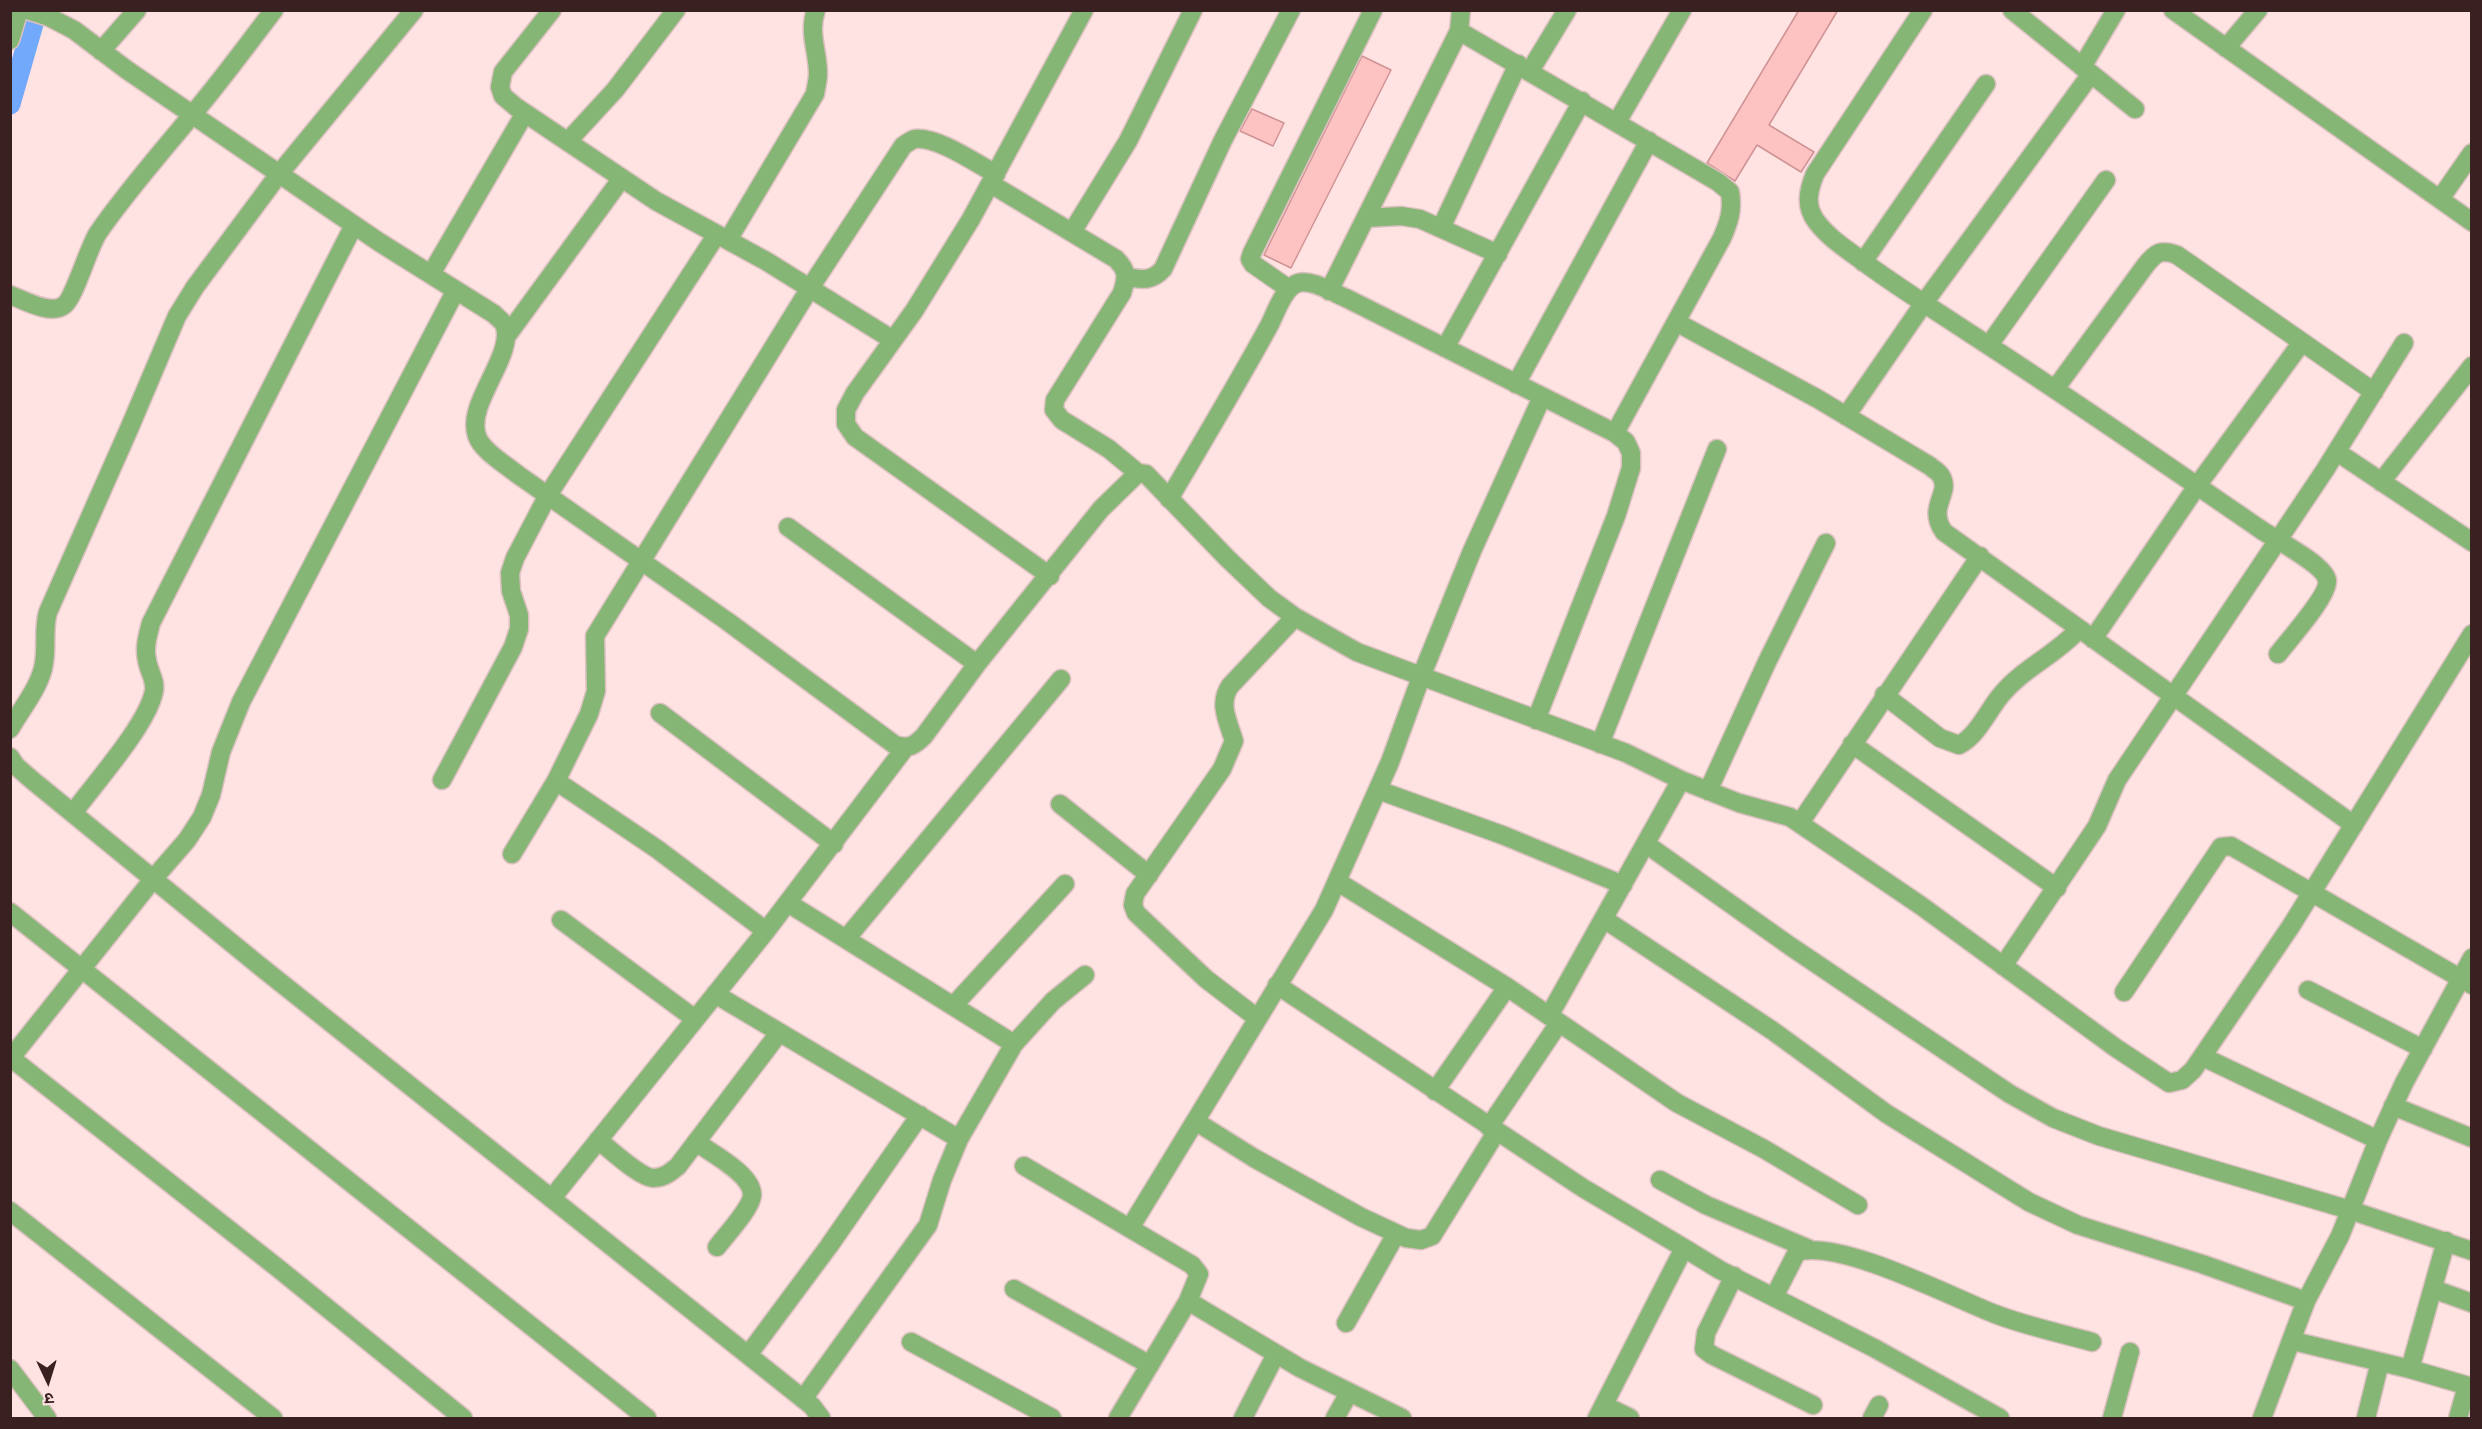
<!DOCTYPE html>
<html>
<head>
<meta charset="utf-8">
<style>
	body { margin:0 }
	#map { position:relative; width:2482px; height:1429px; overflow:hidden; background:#fee3e2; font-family:"Noto Sans","Noto Sans Devanagari",sans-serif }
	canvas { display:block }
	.frame { position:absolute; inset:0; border:12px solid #392122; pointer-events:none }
	.north { position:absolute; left:18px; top:1351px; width:60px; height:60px; -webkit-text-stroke:4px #fee3e2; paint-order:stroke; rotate:176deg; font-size:16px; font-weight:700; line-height:24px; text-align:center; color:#392122 }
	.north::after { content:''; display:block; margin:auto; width:21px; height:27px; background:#392122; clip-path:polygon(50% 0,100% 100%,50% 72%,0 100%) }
</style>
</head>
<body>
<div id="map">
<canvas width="2482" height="1429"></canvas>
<div class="frame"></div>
<div class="north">उ</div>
</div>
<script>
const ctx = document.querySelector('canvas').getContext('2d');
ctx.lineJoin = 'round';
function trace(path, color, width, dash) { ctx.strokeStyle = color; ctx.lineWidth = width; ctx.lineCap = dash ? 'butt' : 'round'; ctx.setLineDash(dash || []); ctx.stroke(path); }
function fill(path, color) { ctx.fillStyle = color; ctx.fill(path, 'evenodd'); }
const canal = new Path2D(`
	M10 104 37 10`);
const building = new Path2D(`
	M1799 10H1838L1769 125 1814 152 1801 172 1757 145 1735 181 1707 163Z
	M1362 56 1391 70 1291 268 1264 255Z
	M1252 109 1284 123 1273 146 1240 131Z`);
const minor = new Path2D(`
	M27 10 49 17 74 30 127 70 379 242 494 314C497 317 502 321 504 324 517 354 465 403 477 436 482 451 505 464 517 474L727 621 895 745C909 749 914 746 924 736L977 664 1101 509 1138 473 1146 474 1227 558 1269 598 1295 617 1357 652 1626 753 1681 780 1739 803 1790 817 1920 905 2116 1048 2169 1083 2182 1080 2193 1070 2291 926 2472 634
	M552 10 503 72 500 87 503 96 516 107 656 201 766 261 893 340
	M1923 10 1815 174C1808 191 1805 206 1816 221 1827 236 1843 247 1857 257 1894 285 1935 310 1974 336 2070 398 2165 464 2260 529 2274 539 2324 564 2327 580 2330 594 2288 641 2278 654
	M2012 10 2135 109
	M2173 10 2472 222
	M1459 31 1718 182 1730 192C1733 210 1729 222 1722 238L1615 433
	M2226 48 2258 10
	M101 51 137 10
	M2082 67 2116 10
	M1530 71 1567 10
	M1617 122 1682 10
	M568 141 615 90 676 10
	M991 184 1116 259C1128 271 1127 277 1122 293L1055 400 1054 410 1062 420 1109 449 1138 473
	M2440 199 2472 153
	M1366 218 1401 216 1420 219 1498 254
	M1441 228 1518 64
	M1072 232 1128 141 1193 10
	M728 240 815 94C816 87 818 80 818 74 818 51 808 33 816 10
	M1863 262 1986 84
	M431 274 525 113
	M1127 277C1143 280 1152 281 1163 269L1223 140 1291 10
	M1289 289 1253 264 1250 259 1252 253 1373 10
	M1329 291 1459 31 1461 10
	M10 295C24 300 49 315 63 306 74 300 88 248 98 233 127 191 160 154 192 115 221 81 247 45 274 10
	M1676 322 1818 399 1930 466C1933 469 1939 472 1941 476 1952 494 1926 506 1944 532L2354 825
	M506 337 622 178
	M1989 345 2106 180
	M1445 348 1582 101
	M1516 384 1649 141
	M2055 389 2145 266C2156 252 2161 249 2177 255L2374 392
	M1846 416 1924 303 2091 74
	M2337 452 2472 542
	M2381 482 2472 366
	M1169 499C1203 441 1238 383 1270 324 1276 312 1284 287 1298 283 1313 279 1333 293 1346 298L1615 433 1626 442 1631 453V468L1616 516 1536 720
	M788 527 977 664
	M1050 576 855 437 846 424V410L855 393 914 311 971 219 1084 10
	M2093 639 2197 486 2302 342
	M1884 695 1940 738 1959 745C1978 735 1987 712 2001 695 2023 668 2056 655 2079 629
	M660 713 834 844
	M10 729C21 709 41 686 44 663 47 646 43 629 48 612L129 429 177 316 195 287 279 174 414 10
	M1600 744 1717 449
	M1852 744 2057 888
	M10 757 16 766 32 780 261 967 812 1406 821 1418
	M442 780 513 647 519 629V615L511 591 510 573 515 558 548 495 717 234
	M556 781 657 849 766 931
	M1378 790 1505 836 1623 885
	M1708 791 1767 662 1826 543
	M1060 804 1149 875
	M73 813C95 783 148 724 154 691 156 680 148 670 147 660 144 647 148 635 151 623L354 225
	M1800 823 1980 556
	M1646 844 1790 946 1913 1029 2010 1094 2053 1118 2099 1136 2350 1210 2472 1251
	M512 854 556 781 589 714 596 691 595 636 810 288 903 146C907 143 911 140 915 139 937 136 977 164 996 174
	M1338 882 1507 987 1677 1103 1764 1149 1858 1205
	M788 903 1014 1044
	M10 912 647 1418
	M1604 919 1773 1031 1887 1114 2029 1202 2078 1225 2202 1264 2306 1301
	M561 920 695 1019
	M846 939 1061 679
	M2003 966 2097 826 2117 780 2325 470 2404 343
	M1277 985 1583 1188 1684 1248 1720 1270 1874 1348 2000 1418
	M2308 990 2423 1049
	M2124 992 2221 847 2231 846 2472 985
	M715 994 959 1139
	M953 1006 1065 884
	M1549 1016 1681 780
	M1257 1018 1206 979 1136 913 1133 905 1135 894 1222 769 1234 741C1228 721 1218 704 1230 686L1295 617
	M2203 1057 2378 1140
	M11 1058 279 1269 463 1418
	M10 1059 154 878 187 840 202 817 211 795 221 752 241 702 456 290
	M1435 1091 1507 987
	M2393 1106 2472 1138
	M1195 1121 1254 1158 1361 1217 1406 1238 1421 1240 1432 1236 1497 1131
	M1489 1127 1559 1023
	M598 1140C610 1149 639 1177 653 1178 664 1178 671 1172 678 1166L779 1033
	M696 1142C711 1153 754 1175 752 1196 750 1210 725 1236 717 1247
	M1024 1166 1192 1265 1199 1274 1188 1301 1118 1418
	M1660 1180 1706 1205 1809 1249
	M552 1198 766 931 905 748
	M10 1211 273 1418
	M1130 1228 1324 910 1390 762 1421 677 1472 551 1542 397
	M1734 1276 1706 1333 1704 1349 1712 1355 1813 1405
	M1014 1289 1150 1365
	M2433 1289 2472 1303
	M1774 1297 1797 1252C1840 1239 1951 1297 1995 1314 2026 1326 2060 1333 2092 1342
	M1188 1301 1300 1368 1402 1418
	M1346 1323 1396 1234
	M2293 1341 2410 1369 2472 1387
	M911 1342 1052 1418
	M748 1355 829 1246 920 1115
	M2410 1369 2446 1241
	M803 1399 928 1225 942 1180 959 1139 1014 1044 1053 1001 1085 975
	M1604 1405 1630 1418
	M1243 1418 1276 1354
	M1335 1418 1349 1393
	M1597 1418 1684 1248
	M1872 1418 1879 1405
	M2112 1418 2130 1352
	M2262 1418 2306 1301 2340 1236 2378 1140 2404 1083 2472 958
	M2366 1418 2380 1362
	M2458 1418 2467 1386`);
const tertiary = new Path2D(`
	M10 40 19 10
	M10 1369 47 1418`);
trace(canal, '#72a9fb', 21);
fill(building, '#fdc3c3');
trace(building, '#d09394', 1.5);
trace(minor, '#dbc0bf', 21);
trace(tertiary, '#dbc0bf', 21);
trace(minor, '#86b676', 18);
trace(tertiary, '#86b676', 18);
</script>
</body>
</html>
